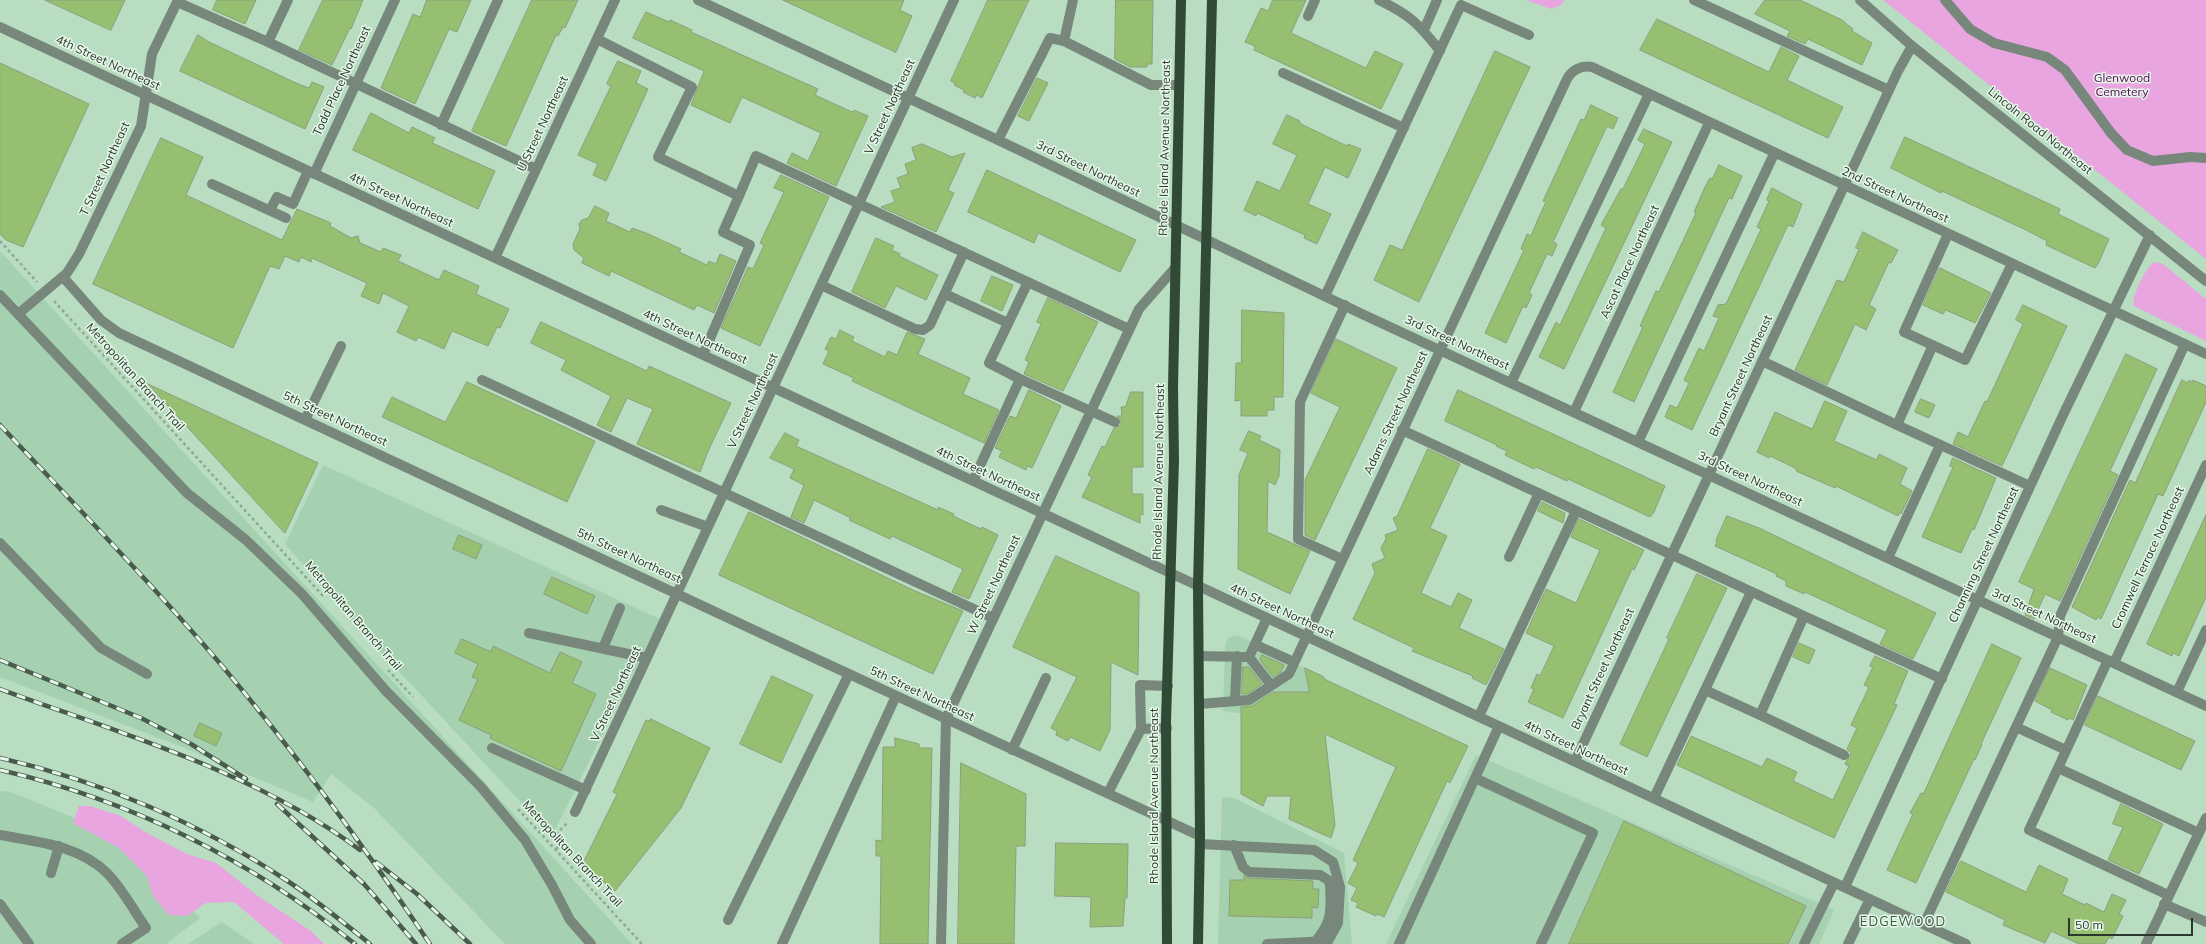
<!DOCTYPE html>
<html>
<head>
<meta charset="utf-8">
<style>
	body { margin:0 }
	#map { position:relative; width:2206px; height:944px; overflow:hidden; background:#b8ddc0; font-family:Mulish,sans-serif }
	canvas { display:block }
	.scale { position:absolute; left:2068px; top:918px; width:125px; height:18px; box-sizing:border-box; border:2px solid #2a382d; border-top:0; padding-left:5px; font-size:12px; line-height:14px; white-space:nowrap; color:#2a382d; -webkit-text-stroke:3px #e6f8e9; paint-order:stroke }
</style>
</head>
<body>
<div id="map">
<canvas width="2206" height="944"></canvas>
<div class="scale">50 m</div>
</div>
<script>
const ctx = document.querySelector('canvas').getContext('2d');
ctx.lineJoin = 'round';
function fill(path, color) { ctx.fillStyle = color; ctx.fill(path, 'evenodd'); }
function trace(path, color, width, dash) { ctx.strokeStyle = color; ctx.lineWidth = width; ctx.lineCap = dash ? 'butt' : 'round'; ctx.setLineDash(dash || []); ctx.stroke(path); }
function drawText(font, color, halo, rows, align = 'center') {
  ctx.font = font + ' Mulish,sans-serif'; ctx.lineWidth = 3; ctx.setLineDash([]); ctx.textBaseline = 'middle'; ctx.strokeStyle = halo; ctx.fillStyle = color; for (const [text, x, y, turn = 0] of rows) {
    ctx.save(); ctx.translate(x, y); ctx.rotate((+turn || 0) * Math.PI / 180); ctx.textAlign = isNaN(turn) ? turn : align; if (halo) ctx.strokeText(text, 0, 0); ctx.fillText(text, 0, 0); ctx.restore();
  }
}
const built = new Path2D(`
	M0 251 632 944H505L375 809 331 774 313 802 177 745 0 677Z
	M323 465 660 619 552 836 343 611 285 544Z
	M1234 635 1242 637 1305 668 1313 716 1251 715 1223 711 1225 647 1227 639Z
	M1476 755 1834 910 1819 944H1386Z
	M0 791 11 792 126 839 200 918 166 944H0Z
	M1222 797 1234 798 1344 853 1352 944H1218Z
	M222 922 254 944H188Z`);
const green = new Path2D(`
	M1526 0H1564L1561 5 1551 9Z
	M1883 0H2206V259L1897 11Z
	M2154 262 2163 264 2206 299V341L2134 306C2131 296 2146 268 2154 262Z
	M79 806H90L121 816 145 832 187 854 216 863 258 896 311 931 324 944H284L234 902 206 903 187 916 169 915 153 896 147 876 119 848 73 823Z`);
const building = new Path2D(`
	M45 0H125L111 30Z
	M217 0H256L245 24 213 10Z
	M323 0H363L351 29 350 28 332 65 299 50Z
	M427 0H471L457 32 449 29 415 104 381 88 413 14 420 17Z
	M532 0H578L565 28 563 27 558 36 556 35 506 146 472 131Z
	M783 0H904L900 10 912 16 896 52Z
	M988 0H1029L982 98 977 95 975 98 963 92 964 90 954 85 955 83 951 81Z
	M1116 0H1153L1152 64H1147V67H1130L1115 59Z
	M1273 0H1306L1291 33 1366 68 1375 51 1403 64 1381 109 1254 50 1255 46 1245 42 1261 8 1268 11Z
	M1765 0H1800L1842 20 1853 29 1852 31 1872 43 1862 65 1808 39 1805 44 1787 36 1790 31 1755 14Z
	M646 12 669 22 670 20 692 30 691 32 818 89 815 95 852 112 854 110 868 116 836 186 787 163 792 153 808 161 821 133 742 97 730 123 691 105 704 71 633 38Z
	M1657 19 1769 72 1781 47 1799 56 1787 80 1843 107 1828 138 1640 50Z
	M198 35 209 42 296 83 309 88 312 82 324 87 305 129 180 71Z
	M1495 51 1530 67 1419 302 1374 280 1390 245 1402 250Z
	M618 61 641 71 636 83 648 89 606 181 593 175 598 164 578 155 611 86 607 84Z
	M0 63 89 104 23 247 6 240 0 234Z
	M1037 78 1048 83 1029 121 1018 116Z
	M1591 105 1618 118 1613 129 1607 126 1553 242 1557 244 1552 256 1547 254 1529 293 1532 295 1526 308 1523 306 1506 343 1485 333 1524 250 1521 249 1527 234 1531 236 1538 219 1546 202 1543 201 1581 119 1584 120Z
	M371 113 409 133 412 127 435 138 432 143 495 171 478 209 353 150Z
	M1287 115 1300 121 1299 123 1347 146 1348 144 1361 149 1348 178 1325 167 1308 204 1331 214 1317 244 1304 238 1305 235 1257 213 1256 216 1244 210 1257 181 1280 191 1297 155 1273 144Z
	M1644 129 1672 142 1564 369 1539 357 1556 322 1560 325 1606 228 1601 225 1621 189H1623L1645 144 1638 140Z
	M1905 137 2060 209 2058 214 2109 239 2098 264 2095 268 2046 245 2047 241 2026 230 1942 191 1941 193 1891 168Z
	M161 138 203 157 186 195 282 240 297 209 331 223 330 226 351 238 358 236 360 243 381 252 383 248 401 255 398 261 439 280 444 270 479 286 476 294 509 309 500 328 497 327 488 346 452 331 444 349 418 337 416 341 397 332 409 306 383 293 379 304 361 296 367 283 312 258 311 262 301 257 299 262 285 256 279 269 270 266 233 348 93 284Z
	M922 144 952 157 965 153 948 190 954 193 936 232 881 207 895 202 891 191 901 188 897 178 908 174 905 164 916 160 912 148Z
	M1719 165 1742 176 1732 199 1729 198 1634 402 1613 392 1643 327 1640 326 1656 291 1659 292 1696 213 1694 212 1705 187 1710 178 1712 179Z
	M987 170 1136 240 1120 272 1038 233 1034 243 968 212Z
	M781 175 829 197 760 346 721 328 748 267 753 269 764 245 760 243 784 192 774 188Z
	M1772 188 1802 204 1793 227 1788 225 1692 430 1665 417 1670 405 1677 408 1683 396 1689 383 1684 380 1699 348 1704 351 1719 318 1713 316 1718 305 1726 304 1761 229 1757 227 1769 201 1767 200Z
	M595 206 609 213 606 221 630 232 632 228 646 233 681 249 679 252 707 265 709 261 716 264 720 254 736 261 714 313 697 305 694 310 611 271 609 276 582 263 584 258 574 250 573 244 580 229 579 224 582 220 588 218Z
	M1863 232 1898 250 1891 263 1889 262 1869 305 1876 309 1866 330 1855 324 1827 385 1795 370 1837 280 1844 282 1859 249 1856 248Z
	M876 238 894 246 892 250 900 254 899 256 938 275 926 300 896 286 885 308 852 292Z
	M1940 268 1991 293 1975 323 1946 310 1943 314 1923 305Z
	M992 276 1013 285 1002 311 981 301Z
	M1048 298 1098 322 1063 391 1024 374 1029 362 1025 360 1041 324 1037 322Z
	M2023 305 2067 326 2002 466 1953 444 1958 432 1968 437 1985 401 1987 402 2023 324 2016 320Z
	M1242 310 1284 313 1283 397H1274V410H1267V416H1241V400L1235 401 1236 363H1241Z
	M541 322 647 371 649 366 731 403 709 449 700 472 637 444 653 409 627 398 611 432 597 425 611 396 561 370 566 360 531 343Z
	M840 330 854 337 852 341 885 357 888 351 897 355 907 332 925 339 918 354 970 378 963 394 999 410 984 443 852 381 854 378 823 364 829 351 825 349 831 337 836 339Z
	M1336 339 1397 368 1315 540 1305 535V480L1340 407 1311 393Z
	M2126 354 2157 369 2110 471 2118 475 2060 601 2045 594 2034 619 2025 615 2034 589 2019 582Z
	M2182 380 2188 383 2189 380 2192 382 2193 380 2206 386V402L2163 496 2158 494 2101 619 2097 617 2096 620 2072 607 2130 480 2135 483Z
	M467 382 595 441 567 502 382 417 392 397 445 422Z
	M148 384 318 463 285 533Z
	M1029 390 1061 406 1032 468 1027 466 1026 470 999 457 1002 451 995 448 1010 416 1016 418Z
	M1458 390 1665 486 1654 512 1650 517 1568 479 1567 481 1536 467 1534 469 1505 455 1507 451 1496 446 1497 445 1445 421Z
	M1131 392H1143V467H1132V494H1143V515L1140 514V523L1082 497 1092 477 1088 475 1102 446 1105 447 1114 428 1121 425V421L1117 416H1122L1121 407H1125Z
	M1921 399 1935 405 1929 418 1915 412Z
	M1825 401 1847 411 1834 441 1877 460 1879 454 1907 468 1900 484 1912 491 1901 514 1899 513 1898 516 1836 486 1835 488 1796 471 1797 469 1770 456 1769 458 1757 452 1775 412 1812 429Z
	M1249 431 1261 436 1259 440 1280 450 1279 476 1275 485 1268 481 1267 532 1310 551 1290 594 1238 569 1239 475 1248 453 1240 450Z
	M785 433 799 440 796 446 938 510V507L954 514 953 516 981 529 982 527 998 535 969 599 952 592 963 569 892 536 890 539 849 520 851 518 814 500 804 523 791 517 804 485 790 478 794 469 770 458Z
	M1428 449 1460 464 1430 528 1447 536 1421 593 1451 607 1458 593 1472 600 1459 628 1504 649 1486 685 1472 678 1473 676 1412 651 1414 648 1353 619 1375 573 1372 564 1385 558 1381 548 1386 539 1385 535 1398 530 1393 518 1397 516Z
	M1953 458 1996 478 1974 530 1972 529 1961 553 1922 537 1953 467 1950 466Z
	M1542 502 1565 513 1563 523 1538 511Z
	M749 512 913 590 963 611 933 674 719 575Z
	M2206 515V597L2179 656 2173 653 2172 656 2147 644Z
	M1727 516 1759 528 1936 613 1913 659 1880 644 1887 630 1805 592 1804 594 1786 586V581L1776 576 1777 574 1715 546 1717 542 1716 541Z
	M1579 519 1644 550 1634 570 1632 569 1563 718 1528 702 1534 689 1531 688 1537 674 1540 676 1554 646 1526 633 1546 589 1576 603 1600 550 1571 537Z
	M459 535 482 545 476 559 453 549Z
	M1056 556 1139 593 1138 675 1111 662 1110 730 1100 751 1070 737 1068 741 1056 735 1057 731 1051 728 1077 677 1013 647Z
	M1697 574 1727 588 1647 757 1620 744 1669 639 1667 638Z
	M552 577 595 596 587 614 544 594Z
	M462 639 491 652 493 646 550 673 560 652 582 662 572 683 596 694 561 771 490 738 491 735 459 720 478 679 472 677 478 664 455 653Z
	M1799 643 1815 650 1809 664 1793 657Z
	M1992 644 2021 658 1981 744 1982 745 1975 760 1974 759 1916 883 1887 870 1913 814 1910 813 1921 793 1923 794Z
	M1262 655 1284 665 1281 672 1273 677 1260 660Z
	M1875 656 1908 671 1894 704 1897 705 1834 838 1677 765 1691 736 1762 767 1767 758 1797 772 1793 781 1833 800 1849 766 1845 764 1851 753 1847 749 1857 728 1851 725 1869 687 1864 685 1873 667 1870 666Z
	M1243 667H1249L1262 684 1247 694H1242Z
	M1305 668 1324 677V679L1468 746 1450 783 1447 781 1384 917 1377 914 1376 916 1356 907 1358 903 1351 900 1357 888 1348 883 1358 863 1353 860 1396 767 1325 734 1335 825 1331 838 1289 819 1291 796H1267L1263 806 1241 794V707L1252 706 1273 692H1309Z
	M2050 668 2087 685 2073 720 2069 718 2068 720 2051 712 2052 710 2035 701Z
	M772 676 813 695 781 763 740 744Z
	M2098 696 2195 741 2181 770 2085 725Z
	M651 719 710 748 681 808 615 891 582 865 617 794 613 792 646 720 650 721Z
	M200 723 222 733 216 746 194 736Z
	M895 738 919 744V748H932L928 944H880L881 856H876V840L882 841 883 747H895Z
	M961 763 1026 794 1025 846H1016L1014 944H958Z
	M2121 804 2163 824 2139 874 2108 860 2123 827 2113 824Z
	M1624 821 1806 906 1788 944H1569Z
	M1056 843 1128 844 1127 898H1125L1123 926 1090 927 1091 897 1055 896Z
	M1961 861 2026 892 2039 865 2068 879 2062 894 2085 905 2086 903 2104 912 2112 894 2126 900 2119 914 2123 916 2112 939 2109 937 2105 944H2079L2051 931 2045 943 2003 925 2005 920 1946 892Z
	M1244 876 1249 878 1313 881V889H1319L1318 908 1312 907V918L1229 916 1230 880H1244Z`);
const path = new Path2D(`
	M0 241 37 282
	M54 301 324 597
	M388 670 413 697
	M518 809 642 944
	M556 849 562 843 557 836 558 832 568 822`);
const minor = new Path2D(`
	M698 0 998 140 1362 314 2206 706
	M1073 0 1064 41 1151 85H1179
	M1379 0C1410 15 1419 24 1440 51
	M1694 0 1889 90
	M1860 0 1912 46 2206 281
	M1945 0 1970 29 1994 43 2047 57 2065 70 2111 133 2127 150 2153 161 2190 157 2206 158
	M177 2 268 42 536 169
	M1308 16 1315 0
	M0 27 1966 944
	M1424 30 1437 0
	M597 39 692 87 658 157 739 196 756 156 1129 329
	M268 42 288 0
	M1283 73 1404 128
	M441 125 498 0
	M998 140 1050 38 1064 41
	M314 174 395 0
	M212 184 286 218
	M270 210 277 197 293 204 308 171
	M1948 234 1904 332 1965 360 2012 264
	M495 258 615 0
	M63 277 101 320 119 333 771 638 1200 836
	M821 285 915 329 923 330 930 325 964 252
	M945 294 1008 323
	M0 295 187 493 246 540 302 594 386 691 481 787 525 840 552 885 570 920 591 944
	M1325 296 1461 5 1529 35
	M18 314 67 273 79 254 141 126 152 54 178 0
	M703 355 750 245 723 232 739 196
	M1762 361 1897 425 1933 345
	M1020 379 989 363 1028 282
	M482 380 993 618
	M1511 383 1649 94
	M1574 412 1709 123
	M305 420 341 346
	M1897 425 2030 486
	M1402 430 1804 616 1760 715 1705 690 1654 798
	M1638 442 1774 154
	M973 481 1020 379 1115 422
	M661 510 708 527
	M0 543 101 648 147 674
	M1509 557 1539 493
	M1888 558 1940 445
	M1342 559 1298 539 1300 402 1345 305
	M1804 616 1942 679
	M529 633 647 658
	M1256 645 1294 662
	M603 648 620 608
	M1199 656 1249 657 1267 618
	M1249 657 1271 685
	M2108 660 2058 768 2199 833
	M2114 663 2206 465
	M1705 690 1751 592
	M2177 692 2206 630
	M1235 701 1237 656
	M1199 704 1249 700 1289 674 1566 81C1571 70 1581 65 1592 67L2206 354
	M1760 715 1844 755
	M1479 716 1576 511
	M2016 727 2066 750
	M1141 729 1167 728
	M492 748 586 790
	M1012 750 1046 678
	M1575 761 1898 71 1912 46
	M2058 768 2029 830 2168 895
	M1475 778 1593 833 1541 944
	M1108 793 1141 729 1140 685 1168 686
	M575 812 954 0
	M0 835C37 842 79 845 107 873 122 888 134 911 146 928L122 944
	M1200 844 1314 850 1333 862 1340 887 1338 923 1328 941 1267 944
	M1234 845 1243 867 1249 872 1320 875 1328 880 1330 884C1331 910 1333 922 1314 943
	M51 873 59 846
	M1845 887 2064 413 2150 235
	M0 904 29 944
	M2164 904 2206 922
	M728 920 849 674
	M1924 924 2058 637 2060 616 2185 344
	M782 944 896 696
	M941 944 946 719 1139 309 1175 268
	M1399 944 1499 726
	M1804 944 1834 883
	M1848 944 1870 899
	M2146 944 2206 818`);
const major = new Path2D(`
	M1167 944 1166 721 1174 460 1173 387 1181 0
	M1198 944 1200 836 1198 586 1212 0`);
const rail = new Path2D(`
	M0 425C75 505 152 584 223 667 297 755 366 849 430 944
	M0 660 141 718 191 744 246 779
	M0 689C119 733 258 773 360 850
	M0 758C100 781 200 823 286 880 315 899 343 922 370 944
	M0 770C130 800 251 860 355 944
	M277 804 364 884 416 944
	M376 862 417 894 470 944`);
const streetNames = [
	["4th Street Northeast",108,63,25],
	["Todd Place Northeast",342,81,-65],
	["V Street Northeast",890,107,-65],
	["U Street Northeast",543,124,-65],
	["Lincoln Road Northeast",2040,131,39],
	["Rhode Island Avenue Northeast",1165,148,-89],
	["T Street Northeast",105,169,-65],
	["3rd Street Northeast",1088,169,26],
	["2nd Street Northeast",1895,195,25],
	["4th Street Northeast",401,200,25],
	["Ascot Place Northeast",1630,262,-65],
	["4th Street Northeast",695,337,25],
	["3rd Street Northeast",1457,343,25],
	["Bryant Street Northeast",1741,376,-65],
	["Metropolitan Branch Trail",135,377,48],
	["V Street Northeast",753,401,-65],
	["Adams Street Northeast",1396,413,-65],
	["5th Street Northeast",335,419,25],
	["Rhode Island Avenue Northeast",1159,472,-89],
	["4th Street Northeast",988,474,25],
	["3rd Street Northeast",1750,479,25],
	["Channing Street Northeast",1984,555,-65],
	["5th Street Northeast",629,556,25],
	["Cromwell Terrace Northeast",2148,558,-65],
	["W Street Northeast",994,585,-65],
	["4th Street Northeast",1282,611,25],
	["Metropolitan Branch Trail",353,616,49],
	["3rd Street Northeast",2044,616,25],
	["Bryant Street Northeast",1603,669,-65],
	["V Street Northeast",616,694,-65],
	["5th Street Northeast",922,694,25],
	["4th Street Northeast",1576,748,25],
	["Rhode Island Avenue Northeast",1154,796,-90],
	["Metropolitan Branch Trail",572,854,47]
];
const parkNames = [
	["Glenwood",2122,78],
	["Cemetery",2122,92]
];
const neighbourhoodNames = [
	["EDGEWOOD",1903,922]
];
fill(built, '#a6d1b0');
fill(green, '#e9a5e0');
fill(building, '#97bf71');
trace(building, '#8b9f7c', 1);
trace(path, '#8dab93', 2.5, [3, 3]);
trace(minor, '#78877b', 10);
trace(major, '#304a36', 10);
trace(rail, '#485b4c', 4.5);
trace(rail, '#e6f8e9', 3, [9]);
drawText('12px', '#2a382d', '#e6f8e9', streetNames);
drawText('12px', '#5b0556', '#e6f8e9', parkNames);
ctx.letterSpacing = '1px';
drawText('13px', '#3b5b43', '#e6f8e9', neighbourhoodNames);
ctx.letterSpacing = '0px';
</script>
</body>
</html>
